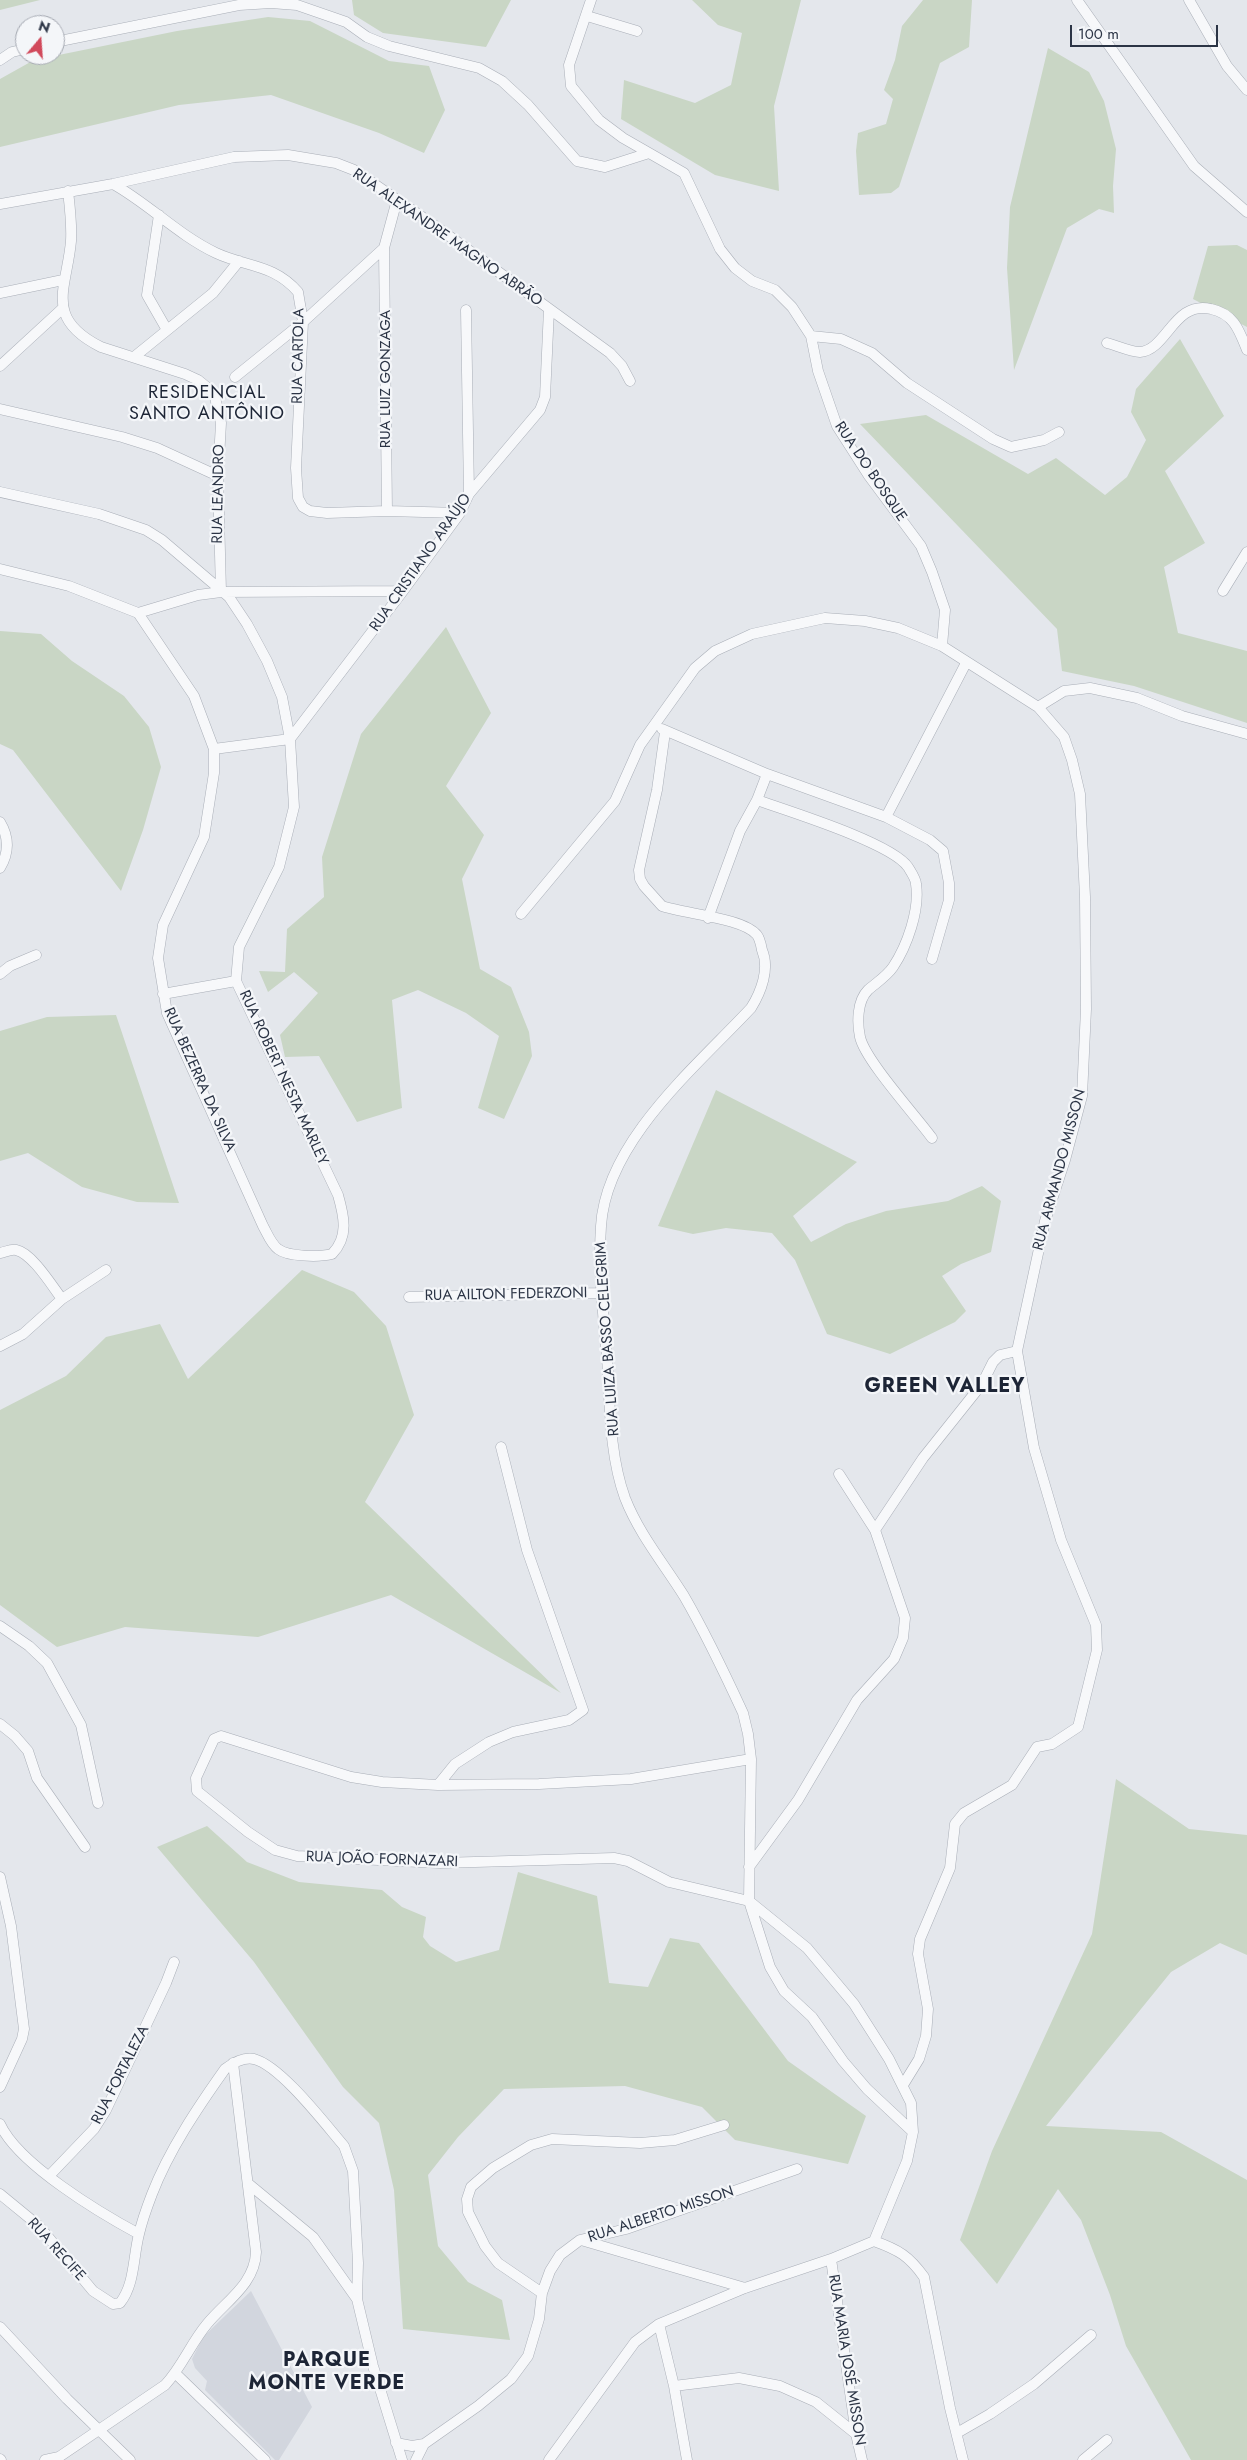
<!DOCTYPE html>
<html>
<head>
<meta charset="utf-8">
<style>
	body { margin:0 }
	#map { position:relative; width:1247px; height:2460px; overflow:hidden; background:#e4e7ec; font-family:Jost,sans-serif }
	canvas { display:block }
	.north { position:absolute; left:15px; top:15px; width:50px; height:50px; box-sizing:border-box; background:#f4f6f9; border:1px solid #a4a8b1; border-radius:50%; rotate:18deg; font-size:14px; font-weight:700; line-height:20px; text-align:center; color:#2b3445 }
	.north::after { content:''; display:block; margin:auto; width:18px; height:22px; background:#d1495b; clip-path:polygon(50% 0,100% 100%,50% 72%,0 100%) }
	.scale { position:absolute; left:1070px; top:25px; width:148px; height:22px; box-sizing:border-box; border:2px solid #2b3445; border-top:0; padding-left:6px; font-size:15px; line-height:18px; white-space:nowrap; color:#2b3445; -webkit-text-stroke:4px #f4f6f9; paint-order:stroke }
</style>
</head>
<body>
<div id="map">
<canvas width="1247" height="2460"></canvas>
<div class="north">N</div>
<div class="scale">100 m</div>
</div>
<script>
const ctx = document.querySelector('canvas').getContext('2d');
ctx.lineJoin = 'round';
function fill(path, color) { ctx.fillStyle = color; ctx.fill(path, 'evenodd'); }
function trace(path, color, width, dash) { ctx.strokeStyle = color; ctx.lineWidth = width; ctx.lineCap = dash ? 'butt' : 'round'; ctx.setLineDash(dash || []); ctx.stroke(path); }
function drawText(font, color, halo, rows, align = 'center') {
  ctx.font = font + ' Jost,sans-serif'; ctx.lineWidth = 4.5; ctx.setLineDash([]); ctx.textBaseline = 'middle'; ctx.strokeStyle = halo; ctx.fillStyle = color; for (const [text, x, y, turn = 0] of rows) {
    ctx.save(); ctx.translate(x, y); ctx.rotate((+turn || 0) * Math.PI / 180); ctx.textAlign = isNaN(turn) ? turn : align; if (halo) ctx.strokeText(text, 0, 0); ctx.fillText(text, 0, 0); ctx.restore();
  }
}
const built = new Path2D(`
	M251 2291 312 2407 279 2460H275L205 2390 207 2381 195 2368 192 2359 203 2337Z`);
const green = new Path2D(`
	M0 0H40L0 10Z
	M352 0H511L486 47 383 33 354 15Z
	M692 0H801L774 106 779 191 715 175 621 119 624 80 695 103 731 85 742 33 718 25Z
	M923 0H972L969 47 940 63 899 187 891 193 859 195 856 151 858 133 886 124 893 99 884 90 895 60 902 26Z
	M268 17 310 21 389 61 429 66 445 110 424 153 379 133 271 95 179 105 0 147V79L34 60 177 31Z
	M1048 48 1089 72 1104 101 1116 149 1113 186 1114 213 1099 209 1067 228 1014 370 1007 268 1010 207Z
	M1237 245 1247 250V327L1193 299 1208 246Z
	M1180 339 1224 416 1165 471 1205 543 1164 567 1178 633 1247 651V723L1134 686 1062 671 1057 629 860 424 926 415 1028 474 1056 458 1105 495 1127 477 1146 440 1131 412 1136 389Z
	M446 627 491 713 446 786 484 835 462 879 480 969 511 987 529 1032 532 1056 504 1119 478 1108 499 1036 466 1013 418 990 392 1000 402 1108 357 1122 319 1056 285 1057 280 1035 318 993 294 972 268 992 259 971 285 972 287 929 324 897 322 857 361 734Z
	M0 631 41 634 72 661 124 696 149 727 161 767 143 830 121 891 13 750 0 744Z
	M116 1015 179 1203 137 1202 82 1187 28 1153 0 1161V1031L47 1017Z
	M716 1090 857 1162 793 1216 811 1242 846 1224 886 1211 948 1201 982 1186 1001 1201 991 1252 961 1264 942 1276 966 1311 955 1322 890 1354 827 1334 795 1260 772 1233 726 1228 693 1234 658 1226Z
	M302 1270 354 1292 386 1326 414 1415 365 1502 561 1693 391 1595 258 1637 125 1627 57 1647 0 1605V1410L66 1376 106 1337 160 1324 188 1379Z
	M1116 1779 1189 1829 1247 1835V1955L1220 1943 1171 1972 1046 2126 1161 2132 1247 2180V2460H1191L1126 2346 1110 2295 1081 2220 1058 2189 997 2284 960 2240 992 2151 1092 1934Z
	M207 1826 247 1862 299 1882 382 1890 402 1907 426 1917 423 1937 430 1946 456 1962 499 1950 518 1872 597 1896 609 1983 648 1987 670 1938 699 1943 788 2061 866 2116 848 2164 735 2140 702 2107 625 2086 504 2089 458 2137 428 2175 438 2246 468 2282 502 2300 510 2340 403 2329 394 2190 379 2123 343 2087 254 1962 157 1847Z`);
const minor = new Path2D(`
	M591 0 569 65 571 86 599 120 623 138 684 173 720 249 735 268 752 281 775 290 792 307 811 336 818 371 837 426 869 476 921 546 932 572 945 610 942 646
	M1077 0 1194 166 1247 212
	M1189 0 1227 66 1247 90
	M587 16 637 31
	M55 42 239 5 271 3 297 5 346 22 367 37 389 46 479 68 502 81 528 105 577 161 605 167 649 153
	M0 60 12 52 25 49
	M113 184C149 204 178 235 216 253 246 267 274 264 298 292L303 322 296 468 298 498 303 507 310 511 327 513 387 511 460 513
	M68 191C70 208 72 224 71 241 67 288 43 318 101 347L185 374 198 380 214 393 221 423 218 476 221 592
	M0 204 113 184 234 157 288 155 336 163 354 170 434 225 610 353 622 366 630 381
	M159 215 147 295 167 330
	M384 248 387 511
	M0 293 63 280
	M466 310 469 494
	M811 336 841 339 872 353 907 383 993 439 1011 447 1044 440 1059 432
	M1107 343C1115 345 1134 353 1140 352 1167 350 1174 300 1211 309 1234 314 1239 330 1247 350
	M134 357 213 293 239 261
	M0 366 63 308
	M235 377 303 322 384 248 397 200
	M0 409 122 437 157 448 218 476
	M0 492 99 514 146 530 162 540 229 597 247 624 267 661 282 697 290 739 294 807 279 867 239 947 236 981 338 1195C344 1216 349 1237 332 1254 320 1257 288 1257 278 1249 271 1244 267 1233 263 1226L167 1013 158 958 163 925 204 837 214 773V749L194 696 138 613 69 586 0 569
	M1223 591 1247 552
	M138 613 198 595 221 592 403 591
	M1038 707 1064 691 1090 688 1137 698 1182 716 1247 734
	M662 729 767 774 886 817 930 840 943 851 949 883V900L932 959
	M665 732 657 790 639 870 640 879 644 886 662 906C685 914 744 918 757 935 760 939 761 945 762 950 770 969 761 992 751 1008 697 1066 606 1141 601 1226 598 1269 603 1313 607 1357 610 1402 609 1454 625 1498 639 1534 664 1564 684 1596 706 1634 725 1674 743 1713L748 1734 751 1759 749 1901 770 1967 784 1991 812 2017 843 2061 867 2089 913 2132
	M214 749 290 739 403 591 460 513 469 494 540 410 545 397 549 309
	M757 800C788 811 892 843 908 867 911 872 916 879 916 884 920 910 907 946 893 967 887 976 876 983 868 990 857 1001 857 1023 860 1037 865 1060 916 1116 932 1138
	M886 817 966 663
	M0 822C9 837 9 853 0 868
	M521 914 615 801 640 745 695 668 715 651 752 634 825 618 865 621 898 628 942 646 1038 707 1064 737 1072 760 1080 794 1085 897 1086 1009 1082 1096 1065 1160 1045 1221 1017 1351 1034 1448 1061 1540 1096 1625 1097 1650 1078 1727 1052 1744 1037 1747 1012 1785 964 1813 955 1824 950 1868 920 1939 918 1954 928 2009 926 2036 919 2059 903 2085
	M708 918 740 831 757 800 767 774
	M0 974 10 966 36 955
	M163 994 236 981
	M0 1253C5 1252 11 1249 16 1250 32 1253 52 1286 62 1299
	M409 1297 602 1293
	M0 1346 23 1334 62 1299 106 1270
	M501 1447 527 1550 583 1710 569 1720 513 1732 489 1742 455 1764 438 1785 539 1784 631 1779 751 1759
	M875 1530 923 1458 982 1384 993 1362 1000 1355 1017 1351
	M0 1626 29 1646 47 1663 81 1725 98 1803
	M0 1724 15 1736 28 1751 37 1778 85 1847
	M438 1785 382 1782 351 1777 221 1736 214 1739 196 1778 197 1791 248 1832 275 1850 297 1856 440 1863 614 1858 628 1861 669 1882 749 1901 807 1948 854 2004 889 2059 911 2103 913 2132 907 2161 874 2241
	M749 1867 798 1800 857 1700 894 1659 903 1638 905 1618 875 1530 839 1474
	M0 1877 11 1926 24 2029 22 2039 0 2087
	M0 2124C18 2164 100 2213 139 2234
	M49 2176 94 2129 106 2110 166 1983 174 1962
	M250 2185 313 2237 357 2299
	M0 2194 39 2226 93 2291 113 2304 120 2303C135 2284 133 2257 139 2234 142 2221 147 2207 152 2194 169 2150 198 2107 225 2069 233 2063 244 2057 254 2059 281 2066 325 2124 344 2146L353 2171 358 2263 357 2299 373 2366 402 2460
	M581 2240 745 2288
	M831 2259 856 2434 862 2460
	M542 2293 498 2263 485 2246 468 2212 467 2199 471 2187 493 2168 531 2145 552 2139 640 2143 675 2140 724 2125
	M659 2324 674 2386 687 2460
	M0 2327 67 2399 130 2460
	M176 2374 265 2460
	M674 2386 739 2378 780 2386 816 2402 856 2434
	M957 2433 990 2414 1034 2384 1091 2335
	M396 2443 412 2446 424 2444 478 2406 511 2379 528 2356 539 2319 542 2293 550 2271 560 2255 580 2240 626 2229 797 2169
	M0 2459 1 2460
	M45 2460 59 2457 165 2385C182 2367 191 2343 207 2324 226 2301 255 2284 256 2252L233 2063
	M416 2460 424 2444
	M549 2460 635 2342 659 2324 745 2288 831 2259 874 2241C899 2250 909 2256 924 2277L950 2408 963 2460
	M1083 2460 1107 2440`);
const streetNames = [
	["RUA ALEXANDRE MAGNO ABRÃO",447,238,35],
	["RUA CARTOLA",299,356,-89],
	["RUA LUIZ GONZAGA",386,379,-90],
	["RUA DO BOSQUE",870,472,56],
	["RUA LEANDRO",219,494,-89],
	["RUA CRISTIANO ARAÚJO",421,563,-55],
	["RUA ROBERT NESTA MARLEY",283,1078,65],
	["RUA BEZERRA DA SILVA",199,1080,66],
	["RUA ARMANDO MISSON",1060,1170,-75],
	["RUA AILTON FEDERZONI",506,1295,-1],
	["RUA LUIZA BASSO CELEGRIM",608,1339,-94],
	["RUA JOÃO FORNAZARI",382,1860,2],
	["RUA FORTALEZA",121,2075,-63],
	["RUA ALBERTO MISSON",661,2215,-18],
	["RUA RECIFE",56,2250,48],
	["RUA MARIA JOSÉ MISSON",846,2360,81]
];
const quarterNames = [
	["RESIDENCIAL",207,394],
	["SANTO ANTÔNIO",207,415]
];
const districtNames = [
	["GREEN VALLEY",945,1387],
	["PARQUE",327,2361],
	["MONTE VERDE",327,2384]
];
fill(built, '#d2d6de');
fill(green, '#c9d6c5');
trace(minor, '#a9aeb7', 11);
trace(minor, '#f7f8fa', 10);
drawText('15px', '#2b3445', '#f4f6f9', streetNames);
ctx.letterSpacing = '1px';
drawText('18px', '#1d2536', '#f4f6f9', quarterNames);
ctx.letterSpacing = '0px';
ctx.letterSpacing = '1px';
drawText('bold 20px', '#1d2536', '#f4f6f9', districtNames);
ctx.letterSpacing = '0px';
</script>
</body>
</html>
